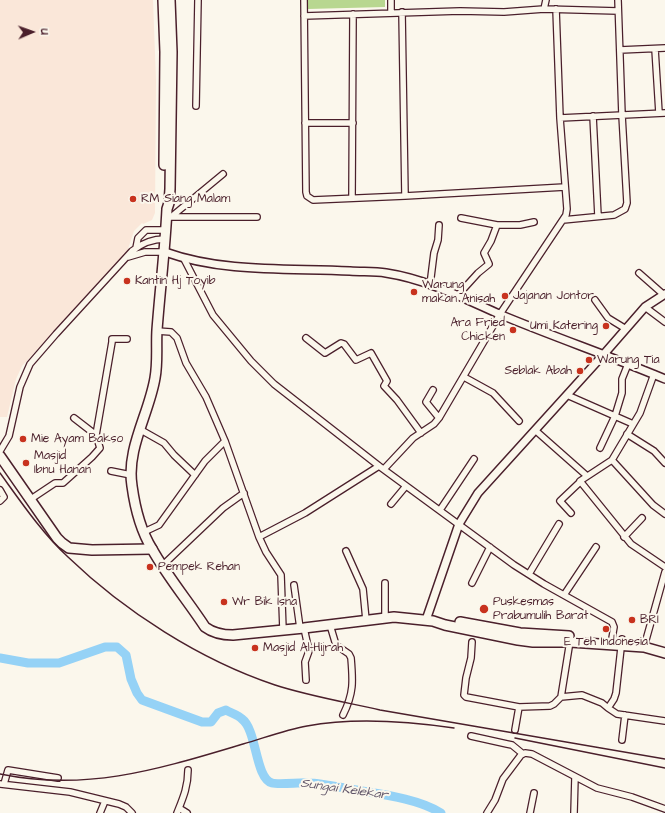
<!DOCTYPE html>
<html>
<head>
<meta charset="utf-8">
<style>
	body { margin:0 }
	#map { position:relative; width:665px; height:813px; overflow:hidden; background:#fbf7ec; font-family:"Architects Daughter",sans-serif }
	canvas { display:block }
	.north { position:absolute; left:12px; top:12px; width:40px; height:40px; -webkit-text-stroke:3px #fbf7ec; paint-order:stroke; rotate:88deg; font-size:11px; font-weight:700; line-height:16px; text-align:center; color:#4a1f2b }
	.north::after { content:''; display:block; margin:auto; width:14px; height:18px; background:#4a1f2b; clip-path:polygon(50% 0,100% 100%,50% 72%,0 100%) }
</style>
</head>
<body>
<div id="map">
<canvas width="665" height="813"></canvas>
<div class="north">U</div>
</div>
<script>
const ctx = document.querySelector('canvas').getContext('2d');
ctx.lineJoin = 'round';
function fill(path, color) { ctx.fillStyle = color; ctx.fill(path, 'evenodd'); }
function trace(path, color, width, dash) { ctx.strokeStyle = color; ctx.lineWidth = width; ctx.lineCap = dash ? 'butt' : 'round'; ctx.setLineDash(dash || []); ctx.stroke(path); }
function drawText(font, color, halo, rows, align = 'center') {
  ctx.font = font + ' "Architects Daughter",sans-serif'; ctx.lineWidth = 4; ctx.setLineDash([]); ctx.textBaseline = 'middle'; ctx.strokeStyle = halo; ctx.fillStyle = color; for (const [text, x, y, turn = 0] of rows) {
    ctx.save(); ctx.translate(x, y); ctx.rotate((+turn || 0) * Math.PI / 180); ctx.textAlign = isNaN(turn) ? turn : align; if (halo) ctx.strokeText(text, 0, 0); ctx.fillText(text, 0, 0); ctx.restore();
  }
}
const built = new Path2D(`
	M0 0H153L156 80 155 213 152 220 143 224 142 223 134 231 127 252 22 366 16 379 7 417H0Z`);
const green = new Path2D(`
	M308 0H385V7L308 9Z`);
const river = new Path2D(`
	M0 658 28 663H59L105 647H117L126 655 131 679 137 693 142 700 202 722H211L218 713 226 710C231 713 238 715 242 719 257 730 255 778 272 783 279 785 302 782 311 783 324 784 338 787 350 789 378 794 417 798 441 813`);
const minor = new Path2D(`
	M304 0 306 192 307 196 313 200 405 196 565 187
	M391 0V13
	M544 9 546 0
	M402 12 405 196
	M304 16 460 11 504 12 544 9 618 11
	M655 49 659 113
	M620 50 665 48
	M196 106 198 0
	M593 116 598 216
	M560 118 665 113
	M305 123H353
	M352 198 353 14
	M167 217H257
	M171 217 223 174
	M563 220 614 215 625 209 627 203 622 115 618 0
	M497 225H520L534 222
	M136 248 138 238 146 230H166
	M128 257 145 252H165
	M184 259 213 315 251 361 274 384 379 466 514 565 544 584 612 622 614 627 611 644
	M639 273 664 295
	M430 285 434 253 438 240 439 225
	M458 295 478 273 489 264 484 253 491 241 497 225 461 218
	M595 300 608 318 626 329
	M645 307 665 322
	M157 331 171 332 177 338 186 363 206 397 225 441 259 537 266 552 281 575 283 630
	M306 338 325 353 341 343 344 344 356 360 371 353 387 381 384 386 397 400 421 433
	M654 374 640 413 612 460 580 481 631 544 665 567
	M464 377 493 393 519 421
	M433 390 426 402 439 418
	M567 395 633 424
	M74 418 96 435
	M141 430 164 443 174 455 195 475
	M535 430 587 476
	M627 434 654 451 665 463
	M600 448 615 416 622 393V379L628 364
	M0 451 9 436 20 387 30 364 56 334 132 251C142 243 153 239 165 239
	M612 460 653 505 665 514
	M384 469 413 438 434 424 439 418 500 314 566 215 567 209 560 118 556 9
	M111 471 131 475
	M0 490 4 497 0 501
	M31 499 55 483H63L92 457 100 448 96 435 112 342V339H127
	M391 504 406 486
	M440 510 474 459
	M571 513 560 501 580 482
	M144 532 159 525 205 461 225 441
	M259 537 305 513 379 466
	M624 537 642 518
	M346 551 363 589 366 620
	M163 565 223 508 244 493
	M529 574 559 524
	M385 583V618
	M472 583 490 547
	M294 585 300 628
	M564 595 596 547
	M330 625 336 645 349 654 351 658C353 681 354 693 343 715
	M304 628 309 651 305 662 306 680
	M622 639 616 693 614 699 608 708 617 714 665 721
	M472 642 471 658 466 678 464 695 466 697 519 707
	M644 647 665 572
	M561 697 570 641
	M515 730 519 707 550 706 554 704 561 697 582 695 602 703 608 708
	M471 736 507 744 512 745 523 754
	M622 740 625 715
	M0 784 70 792 119 804 126 807 132 813
	M4 784 8 770 58 778
	M179 808 187 813
	M100 813 105 801
	M177 813C183 798 188 787 188 770
	M487 813 495 800 503 779 521 755 525 753 532 754 597 788 632 797 665 809
	M530 813 534 793
	M574 813 575 777`);
const tertiary = new Path2D(`
	M165 252C224 273 288 268 350 271 362 272 374 271 386 273 426 279 463 298 499 314 554 337 610 356 665 379
	M426 620 459 524 478 493 604 354 645 307 665 294`);
const primary = new Path2D(`
	M163 0 165 52 164 165
	M170 0 172 52 170 189 169 203 167 209C165 250 160 290 157 330 156 346 158 362 155 378 149 414 126 449 132 486 135 508 141 531 152 549 167 576 188 601 205 627 213 633 223 635 233 635L304 628 394 617 433 621 445 625 518 640 533 642H570L644 647 665 653
	M460 622 520 633 569 636`);
const trunk = new Path2D(`
	M0 456 57 538 62 543 69 548 92 550 152 549`);
const rail = new Path2D(`
	M0 473C21 502 42 533 68 557 124 611 200 660 275 685 309 696 345 702 380 710L665 759
	M515 738 665 768
	M0 774C88 792 159 769 243 744 264 738 285 730 307 726 355 717 406 721 454 728`);
const markers = [
	[133,199,4,"#c8321e"],
	[127,281,4,"#c8321e"],
	[414,292,4,"#c8321e"],
	[505,296,4,"#c8321e"],
	[606,326,4,"#c8321e"],
	[513,330,4,"#c8321e"],
	[589,360,4,"#c8321e"],
	[580,371,4,"#c8321e"],
	[23,439,4,"#c8321e"],
	[26,463,4,"#c8321e"],
	[150,567,4,"#c8321e"],
	[224,602,4,"#c8321e"],
	[484,609,5,"#c8321e"],
	[632,620,4,"#c8321e"],
	[606,629,4,"#c8321e"],
	[255,648,4,"#c8321e"]
];
const poiNames = [
	["RM Siang Malam",141,199],
	["Kantin Hj Toyib",135,281],
	["Warung",422,285],
	["makan Anisah",422,299],
	["Jajanan Jontor",513,296],
	["Ara Fried",505,323,"right"],
	["Chicken",505,337,"right"],
	["Umi Katering",598,326,"right"],
	["Warung Tia",597,360],
	["Seblak Abah",572,371,"right"],
	["Mie Ayam Bakso",31,439],
	["Masjid",34,456],
	["Ibnu Hanan",34,470],
	["Pempek Rehan",158,567],
	["Wr Bik Isna",232,602],
	["Puskesmas",493,602],
	["Prabumulih Barat",493,616],
	["BRI",640,620],
	["E Teh Indonesia",606,642,"center"],
	["Masjid Al-Hijrah",263,648]
];
const waterNames = [
	["Sungai Kelekar",344,790,8]
];
fill(built, '#fae7d9');
fill(green, '#b8d790');
trace(river, '#95d2f6', 9);
trace(minor, '#4a1f2b', 8);
trace(tertiary, '#4a1f2b', 10);
trace(primary, '#4a1f2b', 12);
trace(trunk, '#4a1f2b', 12);
trace(minor, '#fbf7ec', 5.5);
trace(tertiary, '#fbf7ec', 7);
trace(primary, '#fbf7ec', 9);
trace(trunk, '#fbf7ec', 9);
trace(rail, '#4a1f2b', 1.5);
for (const [x, y, r, color] of markers) { const dot = new Path2D(); dot.arc(x, y, r, 0, 2 * Math.PI); ctx.fillStyle = color; ctx.fill(dot); trace(dot, '#fbf7ec', 1.5); }
drawText('12px', '#4a1f2b', '#fbf7ec', poiNames, 'left');
drawText('italic 13px', '#605568', '#fbf7ec', waterNames);
</script>
</body>
</html>
